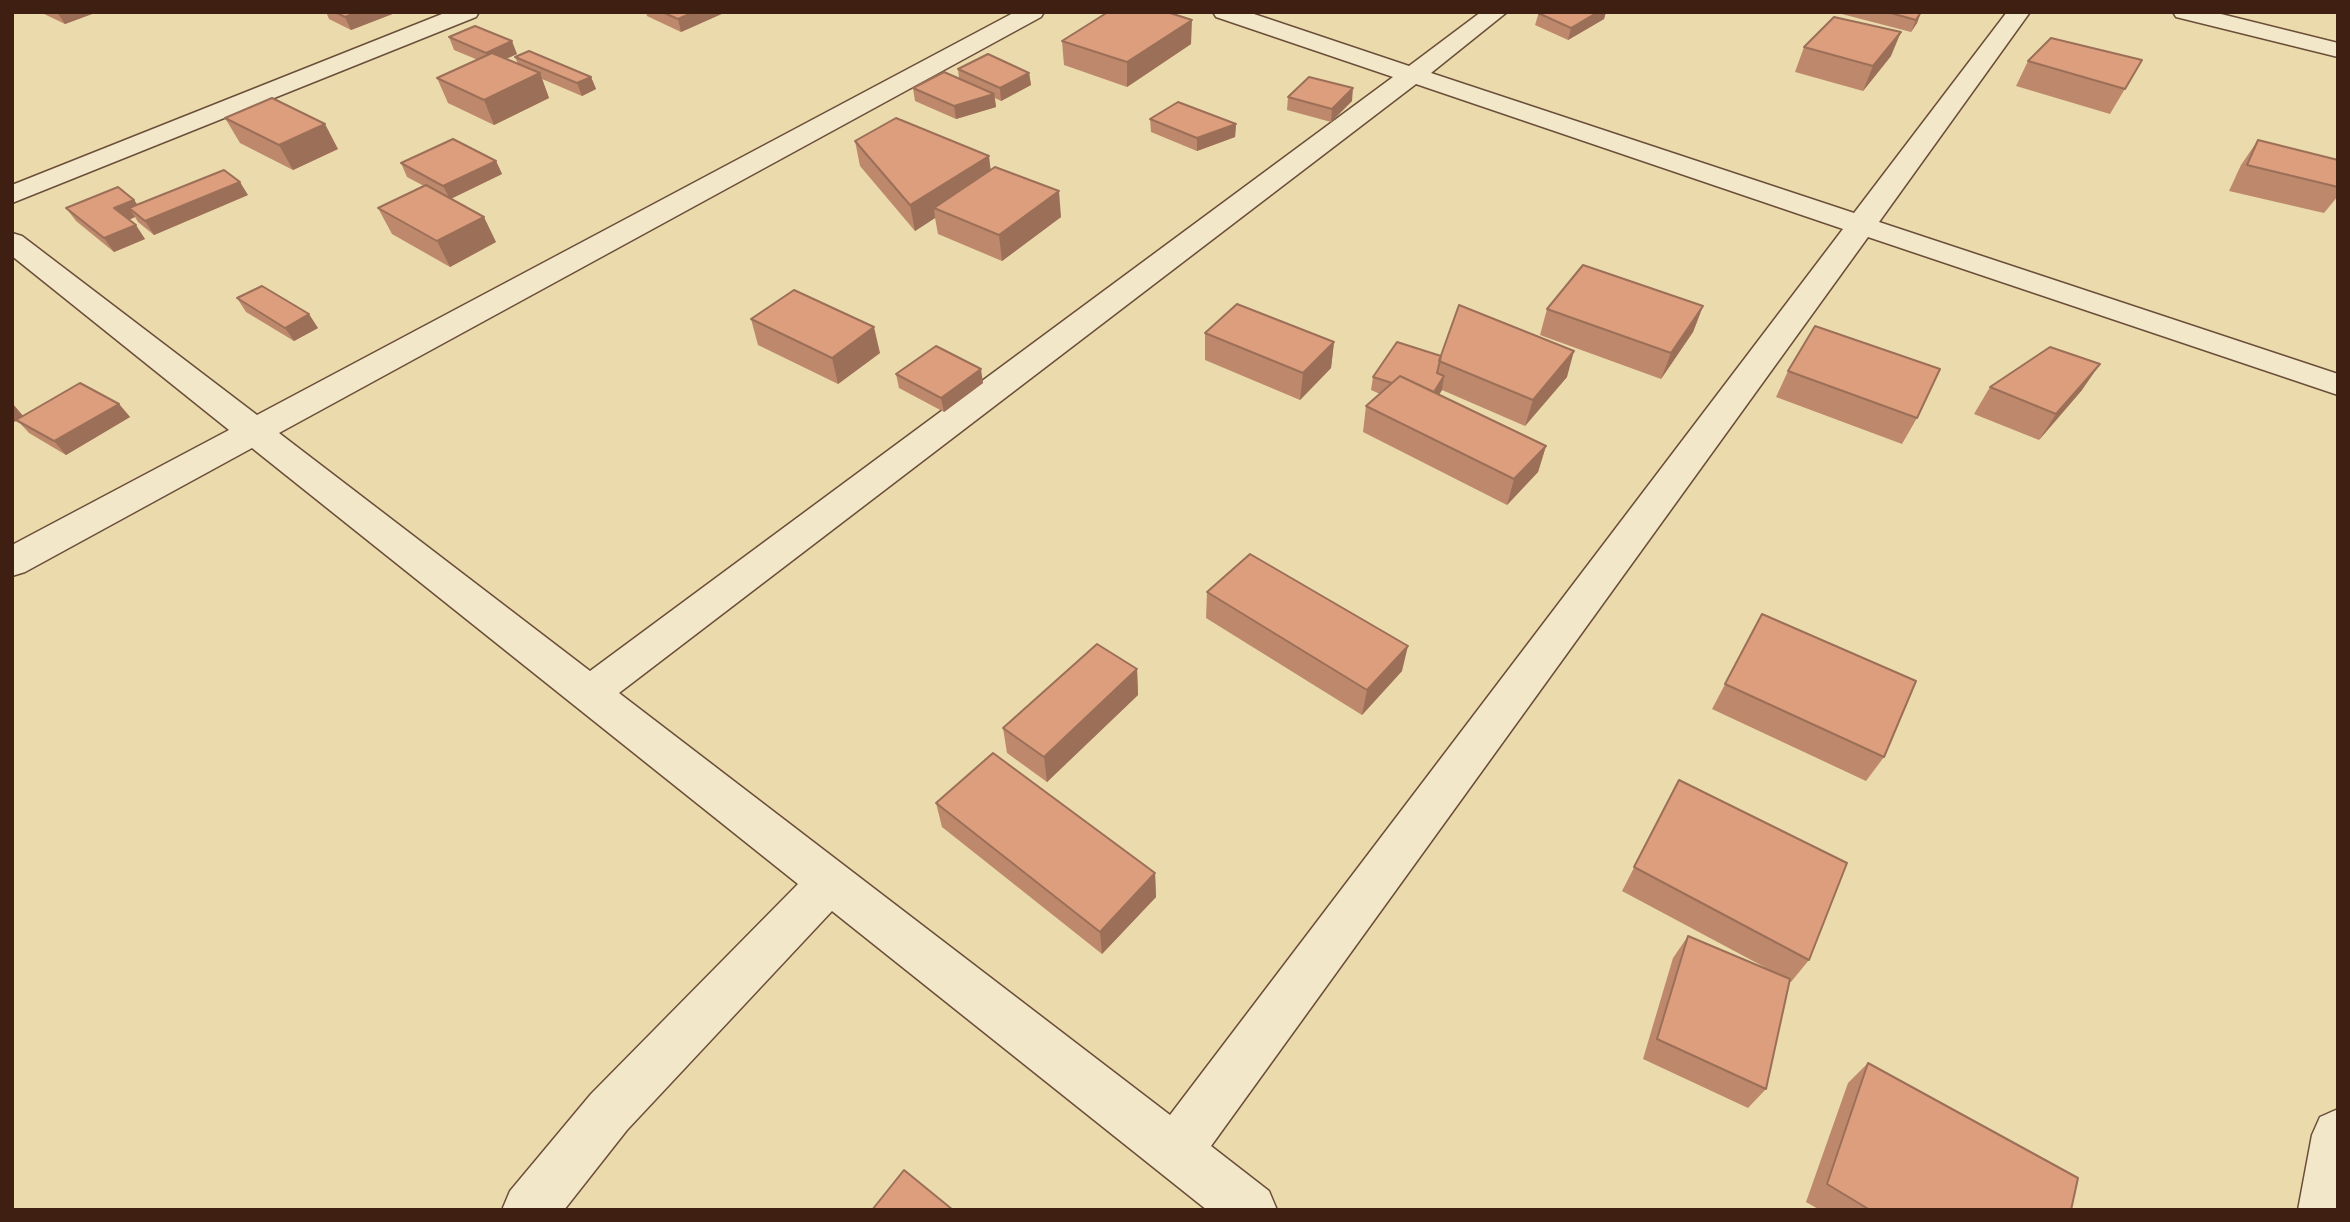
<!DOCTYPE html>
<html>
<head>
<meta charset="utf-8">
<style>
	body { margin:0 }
	#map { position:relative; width:2350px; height:1222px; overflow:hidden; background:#ebdaac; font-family:Vollkorn,serif }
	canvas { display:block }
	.frame { position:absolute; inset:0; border:14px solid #401f13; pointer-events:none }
</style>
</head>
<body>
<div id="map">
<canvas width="2350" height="1222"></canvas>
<div class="frame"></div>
</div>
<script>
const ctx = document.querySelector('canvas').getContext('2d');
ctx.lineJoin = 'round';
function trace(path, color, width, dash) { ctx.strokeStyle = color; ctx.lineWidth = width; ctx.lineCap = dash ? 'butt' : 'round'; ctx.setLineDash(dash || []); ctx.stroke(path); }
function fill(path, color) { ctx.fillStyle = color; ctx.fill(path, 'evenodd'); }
const minor = new Path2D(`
	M447 12H479L476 17 12 203V185Z
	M1015 12H1044L1041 17 279 433 590 671 1393 77 1216 17 1213 12H1248L1409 66 1481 12H1507L1431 73 1854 213 2007 12H2030L1879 222 2338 374V395L1868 237 1211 1146 1269 1191 1277 1210H1207L832 911 627 1130 564 1210H502L510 1191 591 1094 798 884 252 448 25 572 12 576V545L229 430 12 256V233L22 236 257 415ZM1416 84 1843 229 1170 1115 619 693Z
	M2173 12H2213L2338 43V57L2176 17Z
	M2338 1109V1210H2298L2312 1135 2320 1117Z`);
const wall = new Path2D(`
	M40 12H91L92 14 65 24Z
	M326 12H395V13L351 30 329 19Z
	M646 12H726L681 32 647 16Z
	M1539 12H1606L1604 19 1568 40 1535 25Z
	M1834 12H1921L1917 23 1911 32Z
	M449 37 517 54 506 59 518 64 515 57 591 77 596 89 582 96 542 79 549 98 494 125 448 103 437 78 478 60 454 50Z
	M1062 41 1191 44 1127 87 1064 65Z
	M1804 47 1891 56 1863 91 1795 72Z
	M2142 60 2110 114 2016 86 2028 61Z
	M958 69 1029 73 1031 85 1001 101 995 98 996 107 956 119 915 101 913 88 959 79Z
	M1288 97 1352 101 1331 122 1287 110Z
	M225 118 338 149 293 170 240 143Z
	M1150 119 1236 124 1235 137 1197 151 1151 132Z
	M2258 140 2338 160V196L2324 213 2229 191 2241 165Z
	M855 141 991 170 1061 217 1002 261 938 234 935 218 915 231 860 166Z
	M496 161 502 174 451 199 496 242 450 267 392 234 378 208 424 186 407 177 401 163Z
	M248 195 154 235 138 222 135 217 129 220 145 239 114 252 76 221 66 208 134 200 138 205Z
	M237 298 318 328 294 341 246 312Z
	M1703 306 1693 332 1661 379 1540 335 1547 309Z
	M751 319 880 353 838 384 758 345Z
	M1205 333 1334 342 1331 368 1300 400 1205 360Z
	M1441 356 1567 377 1525 426 1442 390 1439 395 1546 446 1538 472 1507 505 1363 432 1366 406 1380 394 1371 390 1373 377Z
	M1788 371 1917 418 1902 444 1776 397Z
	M896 374 983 383 944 412 899 388Z
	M1990 387 2082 390 2039 440 1974 414Z
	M12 403 23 416 119 404 130 417 66 455 29 433 17 420 12 423Z
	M1207 592 1402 671 1362 715 1206 618Z
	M1762 614 1884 757 1866 781 1712 709Z
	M1137 669 1138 695 1047 782 1007 753 1003 728Z
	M1679 780 1809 960 1791 982 1789 981 1766 1089 1748 1108 1643 1059 1673 958 1688 936 1768 969 1622 891Z
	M936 803 1155 873 1156 897 1102 954 942 827Z
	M1868 1063 2071 1210H1820L1806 1202 1848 1083Z`);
const shadedWall = new Path2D(`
	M57 12H91L92 14 65 24Z
	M358 12H395V13L351 30 345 17Z
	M694 12H726L681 32 678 19Z
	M1598 12H1606L1604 19 1568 40 1571 28Z
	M1921 12 1917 23 1911 32 1916 20Z
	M1192 20 1191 44 1127 87V62Z
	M1901 32 1891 56 1863 91 1873 66Z
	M512 41 517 54 492 65 486 53Z
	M540 73 549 98 494 125 484 100Z
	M1029 73 1031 85 1001 101 1000 88Z
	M591 77 596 89 582 96 577 83Z
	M1353 88 1352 101 1331 122 1332 109Z
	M994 94 996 107 956 119 954 106Z
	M325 124 338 149 293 170 279 145Z
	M1236 124 1235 137 1197 151V138Z
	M989 156 992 181 934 208 935 218 915 231 910 205Z
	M496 161 502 174 450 199 443 186Z
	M240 182 248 195 154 235 145 221Z
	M1059 191 1061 217 1002 261 999 235Z
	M134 200 143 214 129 208 135 217 123 222 114 208Z
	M484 217 496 242 450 267 437 241Z
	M136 225 145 239 114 252 104 238Z
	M1703 306 1693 332 1661 379 1671 353Z
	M309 314 318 328 294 341 285 328Z
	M874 327 880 353 838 384 832 358Z
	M1334 342 1331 368 1300 400 1303 373Z
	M1574 351 1567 377 1525 426 1533 400Z
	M2100 364 2082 390 2039 440 2056 414Z
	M981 369 983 383 944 412 941 398Z
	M1444 376 1442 390 1429 410 1431 396Z
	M12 403 24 417 12 423Z
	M119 404 130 417 66 455 54 441Z
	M1546 446 1538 472 1507 505 1514 479Z
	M1408 646 1402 671 1362 715 1367 690Z
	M1137 669 1138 695 1047 782 1044 757Z
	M1155 873 1156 897 1102 954 1100 932Z`);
const building = new Path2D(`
	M335 12H358L345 17Z
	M662 12H694L678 19Z
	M1108 12H1167L1192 20 1127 62 1062 41Z
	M1539 12H1598L1571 28 1538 13Z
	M1887 12H1921L1916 20Z
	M1834 17 1901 32 1873 66 1804 47Z
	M475 26 512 41 486 53 449 37Z
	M2051 38 2142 60 2125 89 2028 61Z
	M529 51 591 77 577 83 515 57Z
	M492 53 540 73 484 100 437 78Z
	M988 54 1029 73 1000 88 958 69Z
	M944 72 994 94 954 106 913 88Z
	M1309 77 1353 88 1332 109 1288 97Z
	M272 98 325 124 279 145 225 118Z
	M1178 102 1236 124 1197 138 1150 119Z
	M896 118 989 156 910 205 855 141Z
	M453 139 496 161 443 186 401 163Z
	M2258 140 2338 160V187L2247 165Z
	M995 167 1059 191 999 235 934 208Z
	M224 170 240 182 145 221 129 208Z
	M426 185 484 217 437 241 378 208Z
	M118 187 134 200 114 208 136 225 104 238 66 208Z
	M1583 265 1703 306 1671 353 1547 309Z
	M262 286 309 314 285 328 237 298Z
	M794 290 874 327 832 358 751 319Z
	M1237 304 1334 342 1303 373 1205 333Z
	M1459 305 1574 351 1533 400 1439 361Z
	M1815 326 1940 369 1917 418 1788 371Z
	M1397 342 1441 356 1437 373 1444 376 1434 392 1400 376 1392 383 1373 377Z
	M936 346 981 369 941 398 896 374Z
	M2050 347 2100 364 2056 414 1990 387Z
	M1400 376 1546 446 1514 479 1366 406Z
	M80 383 119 404 54 441 16 420Z
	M1250 554 1408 646 1367 690 1207 592Z
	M1762 614 1916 681 1884 757 1725 684Z
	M1097 644 1137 669 1044 757 1003 728Z
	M993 753 1155 873 1100 932 936 803Z
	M1679 780 1847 863 1809 960 1634 867Z
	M1688 936 1790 979 1766 1089 1657 1039Z
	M1868 1063 2078 1178 2071 1210H1870L1827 1184Z
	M904 1170 953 1210H872Z`);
trace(minor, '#6b4e39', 3);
fill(minor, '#f2e7c9');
fill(wall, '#be886c');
fill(shadedWall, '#9b6f58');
fill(building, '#dd9e7d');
trace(building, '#9b6f58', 2);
</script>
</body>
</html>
